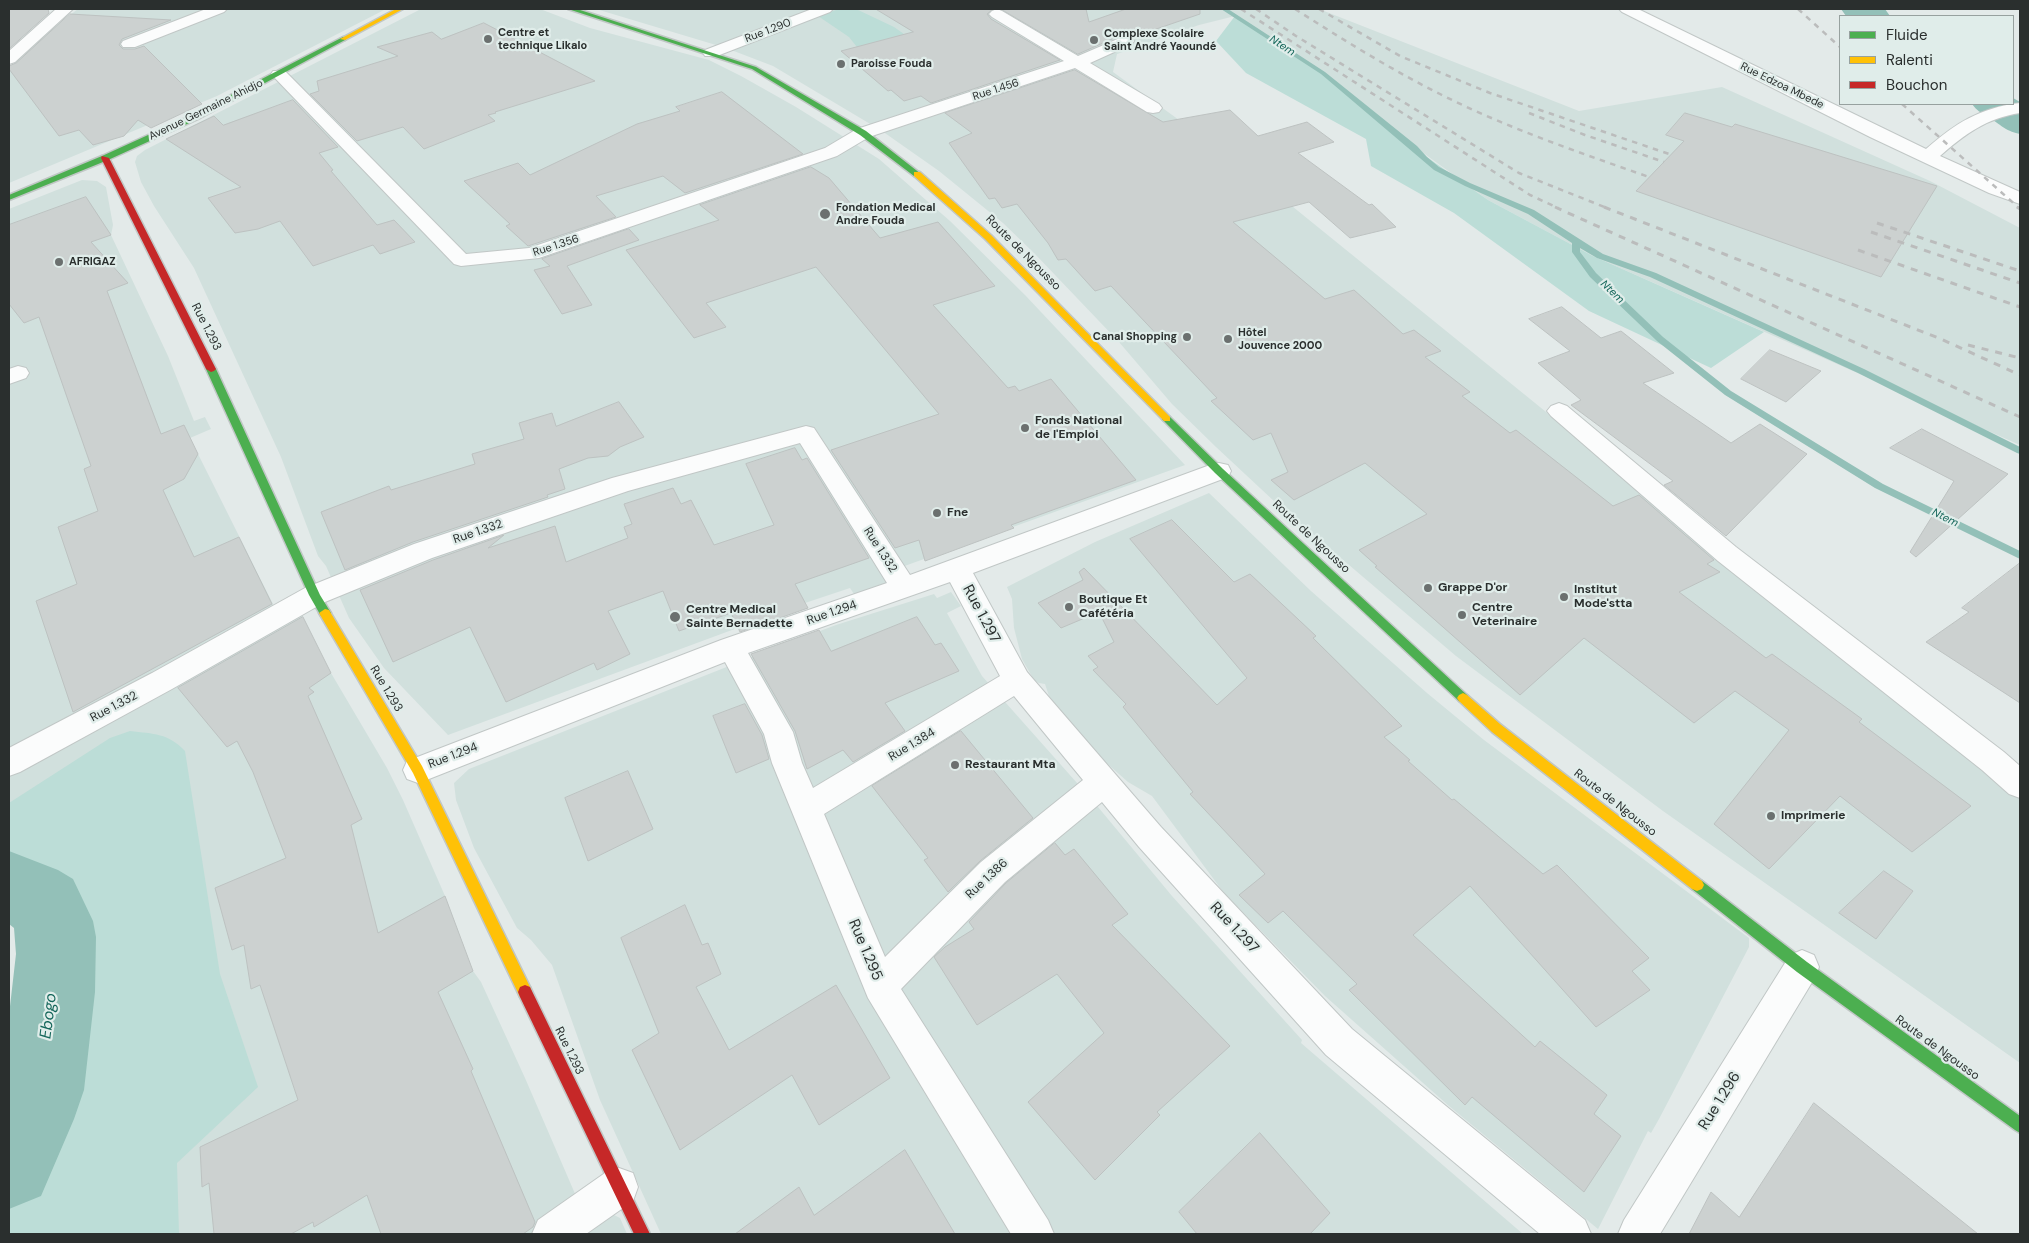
<!DOCTYPE html>
<html>
<head>
<meta charset="utf-8">
<style>
	body { margin:0 }
	#map { position:relative; width:2029px; height:1243px; overflow:hidden; background:#e3eae9; font-family:"DM Sans",sans-serif }
	canvas { display:block }
	.frame { position:absolute; inset:0; border:10px solid #2a2f2e; pointer-events:none }
	.legend { position:absolute; left:1839px; top:15px; width:175px; height:90px; box-sizing:border-box; background:#e0edea; border:1px solid #97a19f; margin:0; padding:6px 9px; list-style:none; font-size:15px; color:#2a2f2e }
	.legend li { display:flex; align-items:center; gap:10px; height:25px }
	.legend b { width:25px; border:1px solid #97a19f }
</style>
</head>
<body>
<div id="map">
<canvas width="2029" height="1243"></canvas>
<div class="frame"></div>
<ul class="legend">
<li><b style="height:6px;background:#4caf50"></b>Fluide</li>
<li><b style="height:6px;background:#ffc107"></b>Ralenti</li>
<li><b style="height:6px;background:#c62828"></b>Bouchon</li>
</ul>
</div>
<script>
const ctx = document.querySelector('canvas').getContext('2d');
ctx.lineJoin = 'round';
function fill(path, color) { ctx.fillStyle = color; ctx.fill(path, 'evenodd'); }
function trace(path, color, width, dash) { ctx.strokeStyle = color; ctx.lineWidth = width; ctx.lineCap = dash ? 'butt' : 'round'; ctx.setLineDash(dash || []); ctx.stroke(path); }
function drawText(font, color, halo, rows, align = 'center') {
  ctx.font = font + ' "DM Sans",sans-serif'; ctx.lineWidth = 4.5; ctx.setLineDash([]); ctx.textBaseline = 'middle'; ctx.strokeStyle = halo; ctx.fillStyle = color; for (const [text, x, y, turn = 0] of rows) {
    ctx.save(); ctx.translate(x, y); ctx.rotate((+turn || 0) * Math.PI / 180); ctx.textAlign = isNaN(turn) ? turn : align; if (halo) ctx.strokeText(text, 0, 0); ctx.fillText(text, 0, 0); ctx.restore();
  }
}
const built = new Path2D(`
	M78 9H379L384 10 217 96 9 183V70L22 52Z
	M421 9H540L590 28 709 60 741 76 796 107 879 159 950 221 1025 295 1185 465 899 568 902 577 856 597 850 588 805 603 448 735 384 668 349 618 326 566 318 556 281 457 194 268 154 206 141 182 135 162 137 156 145 150Z
	M596 9H1319L1579 111 1722 87 1930 181 2020 228V445L1593 256 1488 200 1235 16 1199 25 1117 54 1113 72 1245 168 2020 796V1063L1663 811 1456 656 1275 502 1216 447 1172 404 1119 342 1035 254 1003 223 939 171 882 131 773 66 726 48Z
	M82 180 97 181 106 187 113 225 111 235 168 356 194 421 205 417 211 429 190 438 274 606 301 614 331 673 387 768 403 800 445 896 473 971 481 982 525 1078 576 1196 620 1218 627 1234H156L9 833V209Z
	M1209 493 1311 591 1427 693 1484 740 1749 938V947L1659 1119 1651 1133 1648 1131 1598 1229 1449 1106 1325 996 1224 893 1152 796 1128 782 1103 760 1051 702 1045 684 1039 683 1034 680 1022 659 1014 628 1012 599 1007 587 1095 542Z
	M951 592 961 606 947 613 982 676 1093 801 1172 896 1302 1040 1301 1043 1523 1234H661L600 1100 552 965 531 940 517 928 474 848 456 800 454 783 469 769 772 649 836 625 934 594 937 598Z`);
const green = new Path2D(`
	M839 9H856L894 27 928 51 857 47 849 37 818 16Z
	M1235 16 1323 73 1414 148 1488 200 1593 256 1764 332 1711 368 1589 311 1454 213 1371 166 1366 139 1246 73 1216 41Z
	M130 731C154 734 168 733 185 751L220 974 258 1087 177 1163 179 1234H9V1059L20 1013 35 924 9 911V803L110 738Z`);
const stream = new Path2D(`
	M1221 9H1228L1325 72 1417 146 1427 157 1439 167 1470 183 1534 210 1603 254 1656 273 1864 369 2020 447V454L2017 453 1858 373 1650 277 1597 258 1580 248V252L1596 273 1663 337 1731 391 1883 484 2020 551V559L1875 488 1725 395 1657 341 1590 277 1572 252V243L1528 214 1465 186 1434 170 1321 74Z`);
const river = new Path2D(`
	M1841 9H1885L1890 16H1846Z
	M2013 98 2020 102V134C2003 130 2002 125 1988 117 1980 112 1977 111 1972 104H2013Z
	M9 851 58 870 73 879 93 921 96 937 95 992 84 1090 74 1119 41 1196 9 1209V1015L16 954 14 928 9 924Z`);
const building = new Path2D(`
	M9 9H48L49 13 9 49Z
	M876 9H993L987 14 991 19 1060 60 931 103 921 96 904 101 891 90 888 91 841 51 913 32Z
	M1001 9H1086L1089 22 1126 9H1200V14L1133 37 1119 36 1078 54Z
	M70 14 171 20 122 39 119 45 123 49H135L144 46 202 104 151 128 138 120 124 136 93 145 79 130 59 136 9 69V66L16 63Z
	M484 23 595 81 495 112 496 113 488 115 495 121 424 149 403 127 357 141 310 94 319 91 317 81 398 56 377 47 432 32 441 39Z
	M1075 70 1163 122 1230 110 1258 136 1307 122 1334 142 1298 153 1369 205 1372 204 1396 227 1350 238 1309 202 1233 222 1325 299 1354 290 1403 334 1414 330 1441 351 1425 357 1470 392 1462 396 1510 433 1516 430 1613 506 1639 495 1714 560 1707 564 1720 572 1679 592 1766 658 1772 654 1862 719 1859 722 1971 806 1912 852 1840 796 1769 869 1714 824 1789 730 1735 691 1694 723 1584 638 1520 695 1375 567 1377 566 1359 550 1427 514 1365 463 1294 500 1271 480 1288 472 1271 433 1253 440 1211 401 1217 398 1111 286 1095 291 1066 259 1058 260 1048 243 1017 204 1002 208 995 198 989 199 949 143 972 133 945 113Z
	M722 92 803 154 685 193 663 176 596 196 616 217 528 246 506 226 510 224 464 181 518 163 530 175 637 124 680 111 676 107Z
	M293 100 338 147 319 153 333 170 331 171 377 225 394 220 415 242 380 254 373 245 313 266 280 221 258 229 235 233 208 198 241 187 166 139 214 116 223 125Z
	M1685 113 1732 127 1735 124 1937 186 1881 277 1636 191 1684 141 1666 135Z
	M811 167 829 178 880 238 938 222 995 286 933 305 1008 388 1015 386 1019 391 1051 379 1136 480 1011 525 1014 528 925 561 919 540 895 548 831 450 939 414 816 267 706 303 726 327 694 338 626 250 719 220 700 205Z
	M86 197 111 235 91 242 128 283 107 291 161 434 184 425 198 454 184 479 163 490 194 557 239 537 272 604 73 712 36 601 77 584 58 527 98 511 84 469 91 466 39 317 24 323 9 304V225Z
	M629 229 639 240 567 266 592 305 562 314 534 270 550 266 542 259Z
	M1562 307 1601 338 1621 331 1674 373 1643 383 1731 443 1760 424 1807 454 1726 536 1664 485 1673 481 1571 405 1581 400 1538 363 1570 351 1529 319Z
	M1770 350 1821 371 1786 402 1741 379Z
	M619 402 644 437 620 447 608 456 588 458 559 469 565 489 547 495 548 497 413 542 345 570 321 512 389 486 391 490 475 464 472 454 524 439 519 423 552 413 556 426Z
	M1922 429 2008 474 1916 557 1910 552 1954 481 1890 448Z
	M795 448 802 460 807 458 869 558 795 584 808 608 740 632 731 613 679 631 663 591 608 611 630 654 597 670 594 663 506 702 470 627 393 662 360 590 433 560 504 535 488 548 555 526 566 562 628 538 624 527 632 524 624 504 673 488 681 504 691 500 714 545 774 525 746 464Z
	M1172 520 1234 582 1250 574 1316 636 1313 638 1402 726 1384 737 1410 760 1408 761 1452 800 1454 799 1543 874 1557 865 1649 958 1632 971 1650 990 1596 1027 1470 886 1413 935 1535 1047 1540 1041 1607 1095 1594 1114 1621 1136 1584 1192 1472 1097 1465 1105 1349 990 1357 984 1283 911 1268 923 1239 895 1265 874 1190 794 1193 792 1123 707 1126 704 1093 670 1098 667 1088 656 1114 642 1099 612 1061 628 1038 603 1083 580 1079 572 1084 568 1217 705 1247 678 1130 539Z
	M2020 563V703L1926 642 1969 612 1962 608Z
	M303 617 331 673 309 688 314 692 308 696 362 819 351 825 378 933 445 896 473 971 438 992 473 1069 471 1071 535 1222 533 1227 523 1234H381L367 1195 314 1227 313 1222 291 1234H214L209 1183 202 1187 200 1147 298 1100 260 985 251 989 244 945 232 950 215 888 286 858 253 772 237 741 227 747 178 688Z
	M917 617 935 645 941 643 959 671 885 703 905 731 853 762 843 750 807 769 795 731 751 654 819 630 831 651Z
	M745 704 762 735 769 759 736 773 713 716Z
	M961 731 1033 818 980 861 948 892 924 860 928 858 872 786Z
	M628 771 653 829 588 861 565 798Z
	M1055 843 1065 855 1074 849 1128 914 1112 925 1230 1046 1157 1112 1160 1115 1095 1180 1028 1102 1104 1033 1057 974 977 1025 934 957 945 947 974 929 969 922 1006 883Z
	M1884 871 1913 891 1876 939 1839 913Z
	M685 905 702 945 708 943 721 974 696 987 729 1050 836 985 890 1078 819 1125 792 1075 680 1150 632 1050 659 1033 621 938Z
	M1814 1103 1978 1234H1689L1711 1192 1739 1217Z
	M1260 1133 1330 1213 1310 1234H1197L1179 1212Z
	M905 1150 955 1234H735L799 1187 814 1215Z`);
const street = new Path2D(`
	M56 9H73L15 62 9 64V51Z
	M206 9H227L224 12 135 47H123L121 44 123 41Z
	M812 9H833L830 12 717 56H705L703 53 705 50Z
	M997 9 1002 11 1078 56 1120 38H1132L1134 41 1132 44 1090 63 1159 104 1162 108 1159 112 1153 113 1147 112 1075 68 869 137 837 156 539 258 461 266 454 264 271 74 273 71H285L466 254 529 248 825 148 857 129 1064 61 992 17 989 14 992 11Z
	M1619 9H1638L1926 149C1956 123 1979 108 2020 103V113C1987 118 1965 134 1940 156L2020 192V204L1989 193 1870 137 1622 12Z
	M18 366 26 368 29 373 26 378 9 384V369Z
	M1559 403 1567 406 1736 547 2004 752 2020 766V798L2009 794 1982 770 1718 561 1551 416 1547 411 1551 406Z
	M806 426 814 428 910 575 1210 465 1219 463 1228 465 1231 471 1228 477 973 573 1027 672 1161 827 1352 1029 1585 1220 1591 1234H1540L1326 1055 1139 847 1102 802 1005 882 901 989 1048 1220 1054 1234H1011L868 998 772 763 764 734 725 662 429 779 418 783 407 779 403 770 407 761 721 640 887 583 800 443 628 491 432 558 325 602 172 689 20 772 9 776V748L152 673 305 588 414 544 612 478ZM950 582 1000 676 813 788 802 763 793 732 748 653ZM1014 696 1083 780 981 862 885 957 824 814Z
	M1802 950 1814 955 1819 967 1814 979 1660 1234H1618L1624 1220 1790 955Z
	M619 1168 633 1173 638 1187 633 1201 586 1234H532L538 1220 605 1173Z`);
const fast = new Path2D(`
	M568 9H577L756 67 866 131 921 174 914 176 860 135 752 69Z
	M343 37 346 39 345 40 198 119 108 160 9 200V195L102 156 192 115Z
	M211 366 216 369 320 595 331 613 329 616H321L309 595 206 369Z
	M1167 416 1170 417 1223 469 1467 695 1469 698 1467 701 1463 703 1459 701 1215 473 1164 421 1162 419Z
	M1697 879 1702 881 1807 962 2020 1116V1133L2015 1130 1797 972 1692 889 1690 885 1692 881Z`);
const slow = new Path2D(`
	M396 9H403L345 40 340 39Z
	M914 172H920L991 235 1170 417V421H1164L985 239 914 176Z
	M325 609 329 610 422 766 530 987 532 992 530 997 525 999 520 997 413 773 319 613Z
	M1463 693 1467 695 1500 724 1702 881 1704 885 1702 889 1697 891 1692 889 1492 732 1459 701 1457 698 1459 695Z`);
const jam = new Path2D(`
	M102 156 109 158 216 369 214 371 211 372 206 369 101 158Z
	M525 985 530 987 650 1234H634L520 997 518 992 520 987Z`);
const railFar1 = new Path2D(`
	M1241 9 1530 195 1558 208
	M1256 9 1296 36 1519 173 1607 208
	M1295 9C1342 39 1390 69 1440 94 1507 128 1578 152 1649 177
	M1319 9 1400 56 1490 93 1672 155
	M1798 9 1840 47
	M1902 104 2019 208
	M1529 113 1585 135 1664 162`);
const rail = new Path2D(`
	M1555 207 2020 417
	M1604 207 1941 339 2020 375
	M2017 207 2020 209
	M1877 223 2020 271
	M1871 232 2020 283
	M1858 250 2020 307
	M1968 345 2020 358`);
const markers = [
	[488,39,5,"#6b706f"],
	[1094,40,5,"#6b706f"],
	[841,64,5,"#6b706f"],
	[825,214,6,"#6b706f"],
	[59,262,5,"#6b706f"],
	[1187,337,5,"#6b706f"],
	[1228,339,5,"#6b706f"],
	[1025,428,5,"#6b706f"],
	[937,513,5,"#6b706f"],
	[1428,588,5,"#6b706f"],
	[1564,597,5,"#6b706f"],
	[1069,607,5,"#6b706f"],
	[1462,615,5,"#6b706f"],
	[675,617,6,"#6b706f"],
	[955,765,5,"#6b706f"],
	[1771,816,5,"#6b706f"]
];
const farStreetnames = [
	["Rue 1.290",768,31,-21],
	["Rue Edzoa Mbede",1782,86,26],
	["Rue 1.456",996,90,-18],
	["Avenue Germaine Ahidjo",206,110,-26],
	["Rue 1.356",556,246,-18]
];
const farPoinames = [
	["Centre et",498,33],
	["technique Likalo",498,46],
	["Complexe Scolaire",1104,34],
	["Saint André Yaoundé",1104,47],
	["Paroisse Fouda",851,64],
	["Fondation Medical",836,208],
	["Andre Fouda",836,221],
	["AFRIGAZ",69,262],
	["Hôtel",1238,333],
	["Jouvence 2000",1238,346],
	["Canal Shopping",1177,337,"right"]
];
const farWaternames = [
	["Ntem",1282,46,33],
	["Ntem",1612,292,44],
	["Ntem",1945,518,26]
];
const streetNames = [
	["Route de Ngousso",1023,253,45],
	["Rue 1.293",206,327,63],
	["Rue 1.332",478,532,-19],
	["Route de Ngousso",1311,537,43],
	["Rue 1.332",880,550,57],
	["Rue 1.294",832,613,-19],
	["Rue 1.293",386,689,59],
	["Rue 1.332",114,707,-28],
	["Rue 1.384",912,745,-31],
	["Rue 1.294",453,756,-21],
	["Route de Ngousso",1615,803,38],
	["Rue 1.386",987,879,-43],
	["Route de Ngousso",1937,1048,36],
	["Rue 1.293",569,1051,64]
];
const poiNames = [
	["Fonds National",1035,421],
	["de l'Emploi",1035,435],
	["Fne",947,513],
	["Grappe D'or",1438,588],
	["Institut",1574,590],
	["Mode'stta",1574,604],
	["Boutique Et",1079,600],
	["Cafétéria",1079,614],
	["Centre",1472,608],
	["Veterinaire",1472,622],
	["Centre Medical",686,610],
	["Sainte Bernadette",686,624],
	["Restaurant Mta",965,765],
	["Imprimerie",1781,816]
];
const nearStreetnames = [
	["Rue 1.297",981,614,62],
	["Rue 1.297",1234,928,47],
	["Rue 1.295",865,950,67],
	["Rue 1.296",1720,1101,-58]
];
const nearWaternames = [
	["Ebogo",49,1016,-83]
];
fill(built, '#d1e0dd');
fill(green, '#bcddd7');
fill(stream, '#93c0b8');
fill(river, '#93c0b8');
fill(building, '#ccd1d0');
trace(building, '#bdc2c1', 1);
trace(street, '#c1c7c6', 2);
trace(fast, '#c1c7c6', 3);
trace(slow, '#c1c7c6', 3);
trace(jam, '#c1c7c6', 3);
fill(street, '#fbfcfc');
fill(fast, '#4caf50');
fill(slow, '#ffc107');
fill(jam, '#c62828');
trace(railFar1, '#bbbcbc', 2.5, [5.5, 5.5]);
trace(rail, '#bbbcbc', 3, [7, 7]);
for (const [x, y, r, color] of markers) { const dot = new Path2D(); dot.arc(x, y, r, 0, 2 * Math.PI); ctx.fillStyle = color; ctx.fill(dot); trace(dot, '#e0edea', 2); }
drawText('11px', '#2a2f2e', '#e0edea', farStreetnames);
drawText('bold 11px', '#2a2f2e', '#e0edea', farPoinames, 'left');
drawText('italic 11px', '#14665a', '#e0edea', farWaternames);
drawText('12px', '#2a2f2e', '#e0edea', streetNames);
drawText('bold 12px', '#2a2f2e', '#e0edea', poiNames, 'left');
drawText('15px', '#2a2f2e', '#e0edea', nearStreetnames);
drawText('italic 16px', '#14665a', '#e0edea', nearWaternames);
</script>
</body>
</html>
